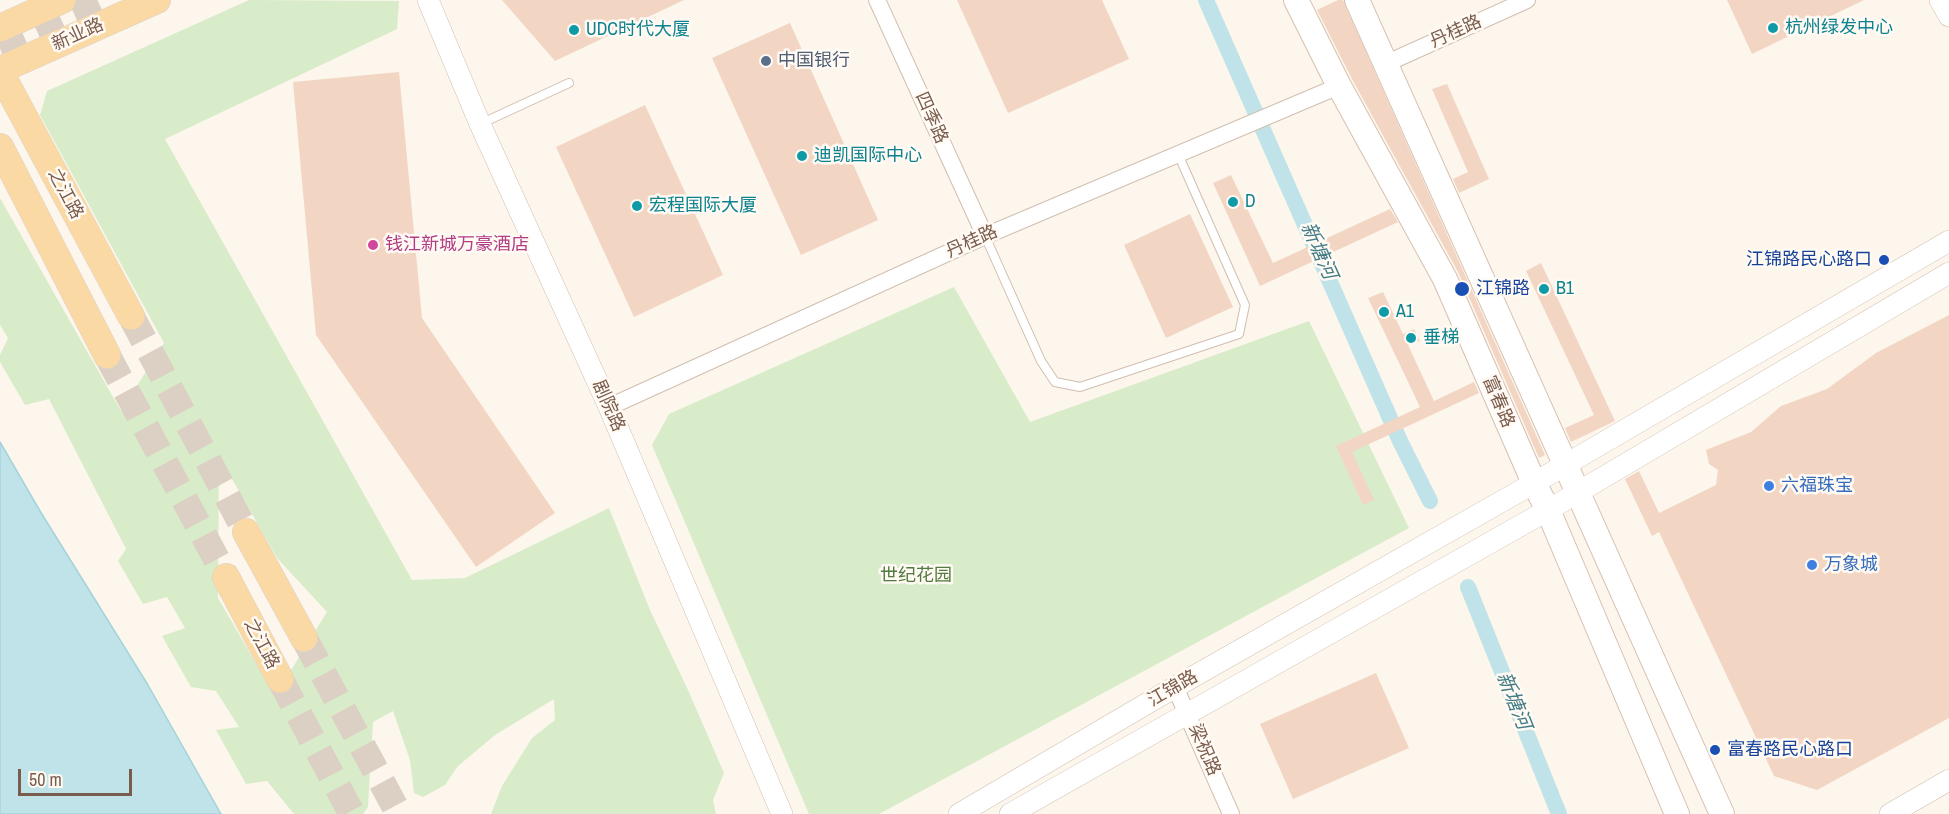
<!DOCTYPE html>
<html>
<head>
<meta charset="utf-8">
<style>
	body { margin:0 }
	#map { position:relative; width:1949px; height:814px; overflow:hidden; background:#fdf6ec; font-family:"Archivo Narrow",sans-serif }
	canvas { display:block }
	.scale { position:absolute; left:18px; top:769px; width:114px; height:27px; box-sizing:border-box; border:3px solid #7a5c4d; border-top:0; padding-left:8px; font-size:18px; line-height:21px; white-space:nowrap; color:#7a5c4d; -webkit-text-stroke:4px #fffaf3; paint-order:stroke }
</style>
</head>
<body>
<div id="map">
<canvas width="1949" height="814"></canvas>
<div class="scale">50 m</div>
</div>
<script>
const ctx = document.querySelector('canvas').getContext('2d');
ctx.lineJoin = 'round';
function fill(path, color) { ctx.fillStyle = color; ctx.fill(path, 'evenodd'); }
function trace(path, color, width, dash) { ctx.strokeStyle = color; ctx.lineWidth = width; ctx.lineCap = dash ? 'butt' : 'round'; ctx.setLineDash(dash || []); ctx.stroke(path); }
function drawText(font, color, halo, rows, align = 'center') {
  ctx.font = font + ' "Archivo Narrow","Noto Sans SC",sans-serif'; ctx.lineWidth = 5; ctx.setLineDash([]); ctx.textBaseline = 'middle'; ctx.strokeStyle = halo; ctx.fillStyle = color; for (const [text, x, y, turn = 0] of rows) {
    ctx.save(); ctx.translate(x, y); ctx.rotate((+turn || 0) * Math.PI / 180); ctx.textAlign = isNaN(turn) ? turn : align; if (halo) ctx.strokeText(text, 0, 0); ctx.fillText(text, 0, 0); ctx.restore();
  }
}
const green = new Path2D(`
	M249 0 399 1 397 29 165 139 412 580 465 578 609 508 650 610 688 690 724 773 713 800 716 814H491L502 786 532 738 555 720 554 699 495 735 457 767 445 785 423 797 414 793 410 760 393 711 373 722 368 807 363 814H294L267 781 246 784 216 730 239 727 216 691 191 687 162 636 185 628 167 597 143 604 118 561 126 549 49 399 25 405 0 362V355L8 338 0 325V198L121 411 164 343 40 115 47 91ZM219 456 277 558 327 612 275 696 218 598Z
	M954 287 1030 422 1309 321 1409 528 879 814H809L652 445 669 414Z`);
const water = new Path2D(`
	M0 442 40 511 148 685 221 814H0Z`);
const canal = new Path2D(`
	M1206 0 1400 441 1430 501
	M1468 587 1559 814`);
const building = new Path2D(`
	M502 0H684L555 61Z
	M957 0H1102L1129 59 1008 113Z
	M1338 0H1343L1545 455 1539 458 1458 272 1352 79 1317 10Z
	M1727 0H1864L1752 54Z
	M790 23 878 220 801 255 712 58Z
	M399 72 422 318 555 513 476 567 316 335 293 82Z
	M1447 84 1489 179 1459 193 1453 179 1468 172 1432 89Z
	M645 105 723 275 634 317 556 147Z
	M1231 175 1273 263 1390 209 1398 222 1260 286 1213 183Z
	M1190 214 1233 307 1166 338 1124 245Z
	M1541 263 1615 421 1571 442 1565 428 1594 415 1526 271Z
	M1383 292 1403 334 1414 329 1420 341 1408 345 1434 401 1474 382 1479 393 1352 452 1374 500 1363 505 1336 446 1420 407 1368 298Z
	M1949 315V718L1817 790 1774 776 1659 532 1652 536 1625 479 1639 471 1659 513 1716 485 1718 470 1709 464 1706 450 1751 432 1781 406 1827 389 1876 353Z
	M1376 673 1409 748 1293 799 1260 724Z`);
const primaryTunnel = new Path2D(`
	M0 49 105 0
	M131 316 246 532
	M107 355 226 577
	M304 638 399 814
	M280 679 352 814`);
const service = new Path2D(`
	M480 124 569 83
	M985 236 1041 361 1055 382 1080 387 1239 334 1245 305 1178 154`);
const minor = new Path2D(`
	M877 0 985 236
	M1385 64 1527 0
	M609 407 985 236 1339 86
	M1175 687 1231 814`);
const tertiary = new Path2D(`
	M428 0 480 124 609 407 782 814
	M1940 0 1949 16
	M959 814 1175 687 1534 483 1949 241
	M1010 814 1548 510 1949 273
	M1890 814 1949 780`);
const secondary = new Path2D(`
	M1296 0 1339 86 1445 279 1534 483 1548 510 1677 814
	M1357 0 1722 814`);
const primary = new Path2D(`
	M0 28 62 0
	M0 70 157 0
	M0 72 131 316
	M0 147 107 355
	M246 532 304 638
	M226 577 280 679`);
const markers = [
	[1773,28,6,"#0f9aa8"],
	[574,30,6,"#0f9aa8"],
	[766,61,6,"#5c6f8a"],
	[802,156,6,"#0f9aa8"],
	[1233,202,6,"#0f9aa8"],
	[637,206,6,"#0f9aa8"],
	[373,245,6,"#d1479c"],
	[1884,260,6,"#1a4fb4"],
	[1462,289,8,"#1a4fb4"],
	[1544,289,6,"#0f9aa8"],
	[1384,312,6,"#0f9aa8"],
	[1411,338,6,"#0f9aa8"],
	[1769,486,6,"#3f7fe0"],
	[1812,565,6,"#3f7fe0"],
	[1715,750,6,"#1a4fb4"]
];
const cultureNames = [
	["杭州绿发中心",1785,28],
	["UDC时代大厦",586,30],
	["迪凯国际中心",814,156],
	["D",1245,202],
	["宏程国际大厦",649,206],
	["B1",1556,289],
	["A1",1396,312],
	["垂梯",1423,338]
];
const streetNames = [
	["丹桂路",1456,32,-24],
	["新业路",78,35,-24],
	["四季路",931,118,66],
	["之江路",65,194,62],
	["丹桂路",972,242,-24],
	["富春路",1498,402,67],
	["剧院路",608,406,66],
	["之江路",261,644,62],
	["江锦路",1173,689,-30],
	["梁祝路",1204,750,67]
];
const serviceNames = [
	["中国银行",778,61]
];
const hotelNames = [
	["钱江新城万豪酒店",385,245]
];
const transitNames = [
	["江锦路民心路口",1872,260,"right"],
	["江锦路",1476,289],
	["富春路民心路口",1727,750]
];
const shopNames = [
	["六福珠宝",1781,486],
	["万象城",1824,565]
];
const parkNames = [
	["世纪花园",916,576]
];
const waterNames = [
	["新塘河",1318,251,66],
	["新塘河",1513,701,68]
];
fill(green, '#d8ecc9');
fill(water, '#bfe3e8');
trace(water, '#a5d3da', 1.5);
trace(canal, '#bfe3e8', 16);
fill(building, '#f3d5c3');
trace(primaryTunnel, '#dcd0c4', 27, [27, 14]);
trace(service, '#d1beb0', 10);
trace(minor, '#d1beb0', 18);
trace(tertiary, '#d1beb0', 22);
trace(secondary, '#d6c0b0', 26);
trace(primary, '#dad1cd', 28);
trace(service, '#fff', 8);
trace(minor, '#fff', 16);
trace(tertiary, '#fff', 21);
trace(secondary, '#fff', 24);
trace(primary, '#fbd9a5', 27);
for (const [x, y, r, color] of markers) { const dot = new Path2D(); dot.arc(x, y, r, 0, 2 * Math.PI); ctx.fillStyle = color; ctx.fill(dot); trace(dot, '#fffaf3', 2); }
drawText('18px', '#0d838f', '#fffaf3', cultureNames, 'left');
drawText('18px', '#7a5c4d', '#fffaf3', streetNames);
drawText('18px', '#4e5e75', '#fffaf3', serviceNames, 'left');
drawText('18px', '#b23c85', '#fffaf3', hotelNames, 'left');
drawText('18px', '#164399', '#fffaf3', transitNames, 'left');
drawText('18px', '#366cbe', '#fffaf3', shopNames, 'left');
drawText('18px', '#537a41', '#fffaf3', parkNames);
drawText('italic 20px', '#437c86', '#fffaf3', waterNames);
</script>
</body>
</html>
